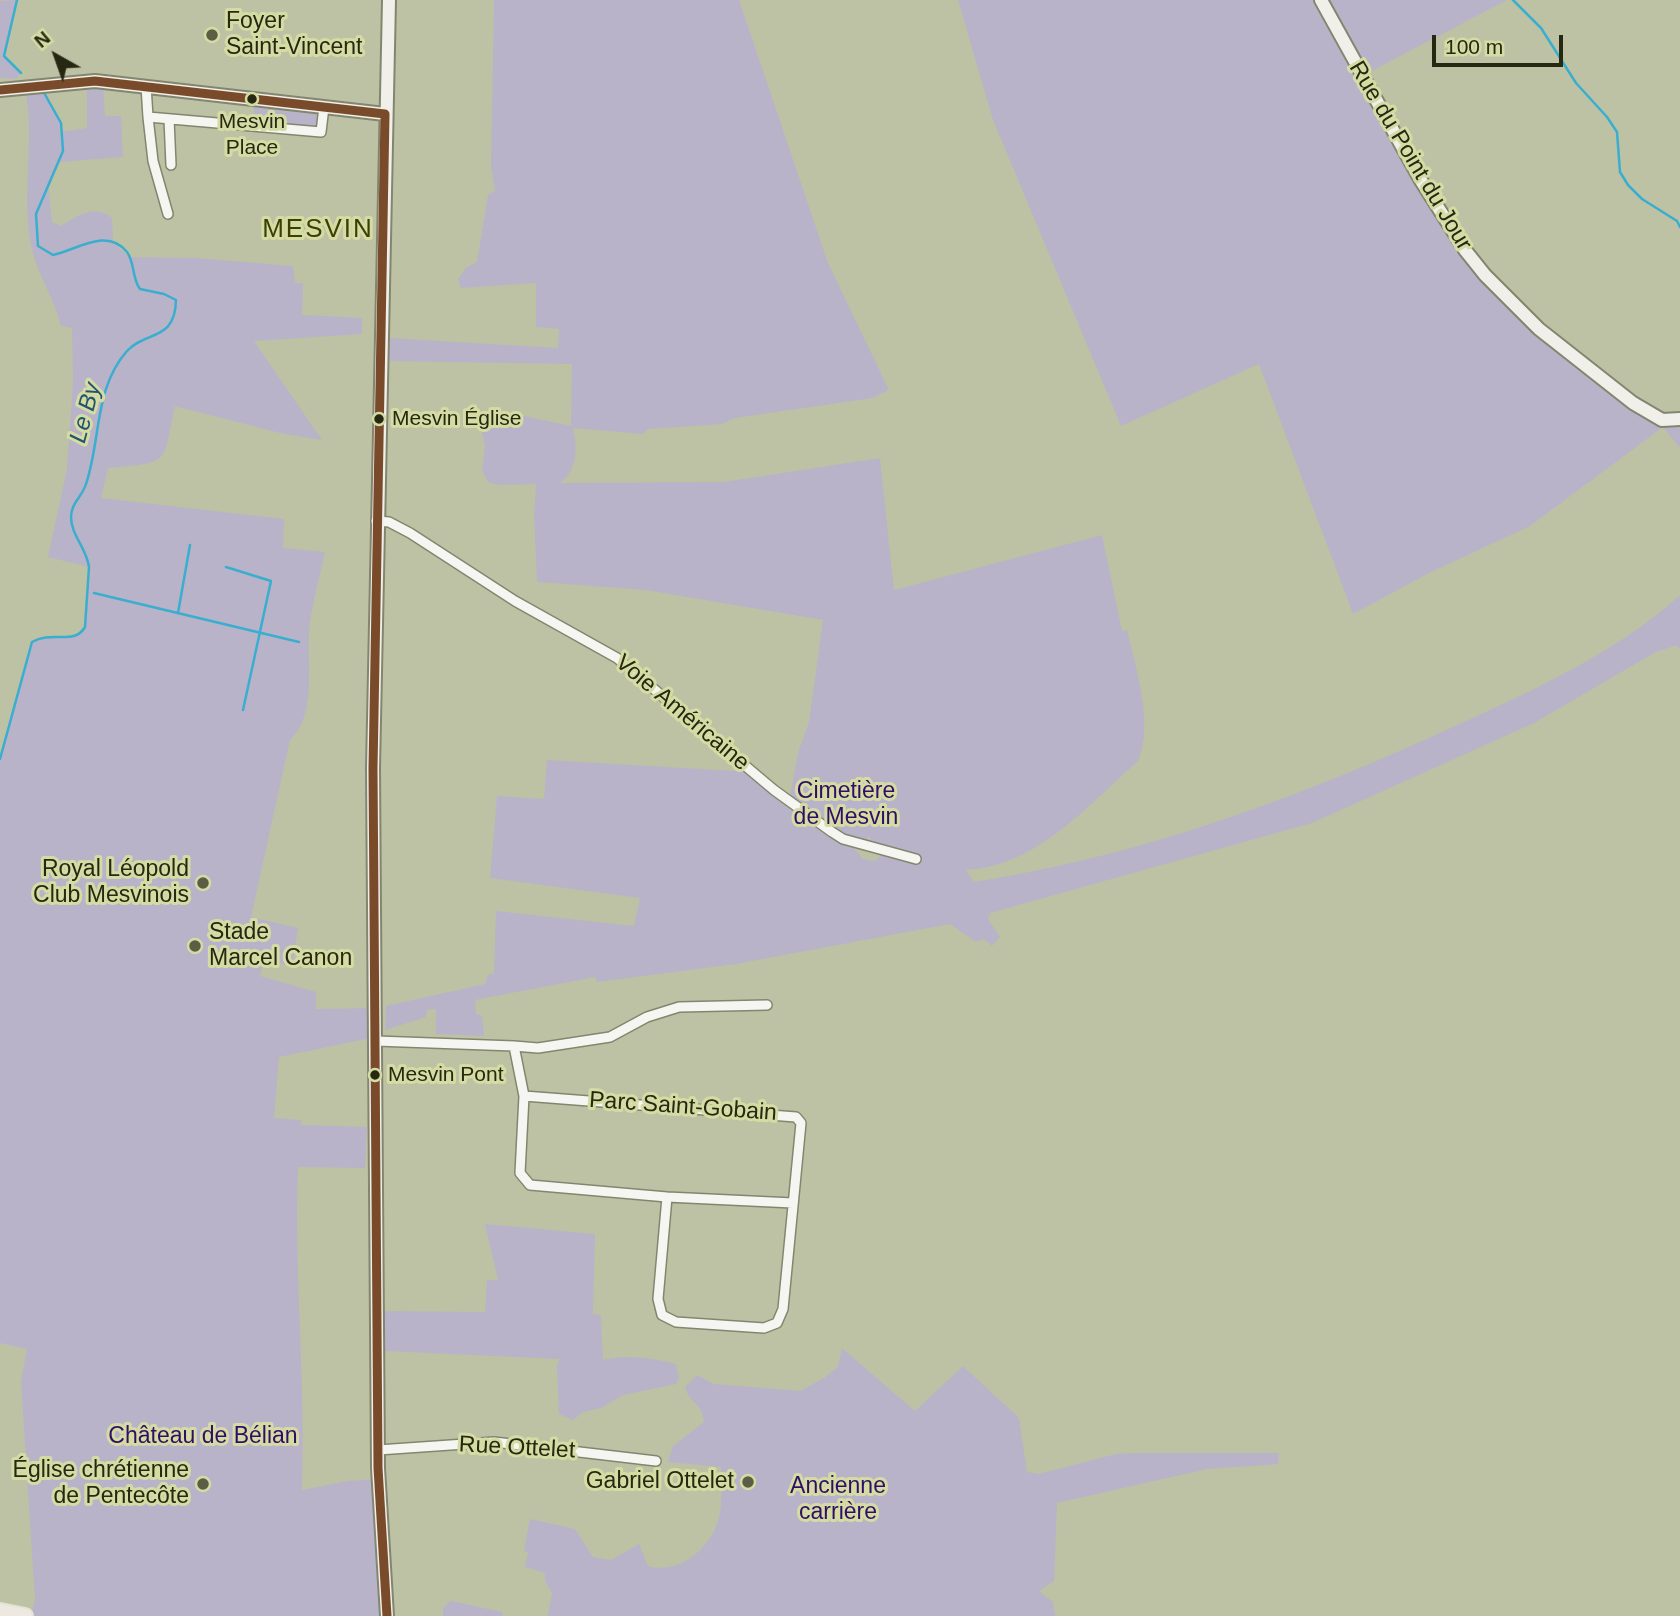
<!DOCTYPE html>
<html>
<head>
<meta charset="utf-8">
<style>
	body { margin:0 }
	#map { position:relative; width:1680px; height:1616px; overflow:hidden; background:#bec2a4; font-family:Arial,sans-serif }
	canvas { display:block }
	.north { position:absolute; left:21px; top:21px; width:70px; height:70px; -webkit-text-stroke:5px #d5dca3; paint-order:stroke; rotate:320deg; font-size:19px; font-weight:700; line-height:28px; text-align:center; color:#262812 }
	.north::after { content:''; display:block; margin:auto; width:24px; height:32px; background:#262812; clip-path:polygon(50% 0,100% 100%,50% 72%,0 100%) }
	.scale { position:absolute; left:1432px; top:35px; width:131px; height:32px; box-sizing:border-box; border:4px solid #262812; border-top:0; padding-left:9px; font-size:21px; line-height:24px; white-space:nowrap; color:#262812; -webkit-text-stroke:5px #d5dca3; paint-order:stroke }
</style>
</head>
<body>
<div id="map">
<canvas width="1680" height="1616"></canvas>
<div class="north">N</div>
<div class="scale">100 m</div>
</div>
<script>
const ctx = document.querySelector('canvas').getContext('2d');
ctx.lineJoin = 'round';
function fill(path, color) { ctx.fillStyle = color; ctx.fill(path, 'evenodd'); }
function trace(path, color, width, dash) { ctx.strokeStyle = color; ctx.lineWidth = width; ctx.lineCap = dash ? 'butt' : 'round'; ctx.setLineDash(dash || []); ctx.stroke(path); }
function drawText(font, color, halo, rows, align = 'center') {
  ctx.font = font + ' Arial,sans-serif'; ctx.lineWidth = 6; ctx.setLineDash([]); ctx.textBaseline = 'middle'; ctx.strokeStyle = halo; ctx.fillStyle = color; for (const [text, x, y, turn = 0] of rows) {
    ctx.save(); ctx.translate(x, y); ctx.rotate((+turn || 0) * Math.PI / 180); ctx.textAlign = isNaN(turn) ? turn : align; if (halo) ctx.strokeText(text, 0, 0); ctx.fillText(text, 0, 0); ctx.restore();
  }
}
const green = new Path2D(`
	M17 0 4 56 21 73 16 79 0 78V1Z
	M494 0H739L828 263 889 390 873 398 735 418 722 424 648 429 643 434 573 428C578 447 577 471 560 483L724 482 880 458 894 590 1102 535 1122 631 1127 630C1136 669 1154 723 1138 761 1088 805 1038 866 966 870L974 882C1146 855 1309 794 1466 721 1537 689 1623 648 1680 595V650L1677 645 1656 652 1534 723 1312 823 990 913 988 919 1000 937 992 946 984 939 976 942 950 924 736 964 597 982 595 977 475 1000 476 1014 482 1016 484 1036 436 1034V1009L427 1010 426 1017 385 1030 386 1006 485 984 488 975 494 973 496 911 634 926 640 898 490 878 497 796 544 799 547 760 735 771 742 763 789 802 798 753 809 722 823 620 646 590 537 582 534 515 536 484 499 485 488 482 482 470 485 446 480 423 487 414H515L571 426 572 364 387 361 389 338 558 348 559 329 536 327V283L461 288 458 279 466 268 477 262 488 195 495 191 491 167ZM819 818 852 838 864 840 870 836V841L888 846 876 861 863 859 851 845Z
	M958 0H1507L1362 76 1420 179 1500 293 1653 416 1680 419V448L1663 427 1530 526 1429 573 1353 614 1259 364 1121 426 993 120Z
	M87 81 103 82 105 116H121L123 157 60 162 48 183 52 222 61 226C78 215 94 204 112 218L113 242 129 257 196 258 293 266 295 283H303L302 315 362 318V334L254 341 322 440 280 433 175 406C162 466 171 462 108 468L101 498 284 519 283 548 325 552C320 575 314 598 310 621 305 657 319 714 290 740L251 917 298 928 292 967 264 958 260 976 316 992V1009L376 1008 368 1023 376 1037 279 1057 274 1118 301 1120V1125L367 1127 365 1168 298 1167C294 1275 306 1382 302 1490L348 1481 378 1479 387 1616H31L35 1599 21 1382 27 1349 0 1343V759L32 642C52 630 74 646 85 627L89 567 48 557 67 469 73 380 72 328 61 326C54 296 34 270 30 239 22 189 35 139 25 88L46 95 61 123V132L87 128Z
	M254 99 324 107 321 132 253 126Z
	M485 1224 595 1234 593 1314 601 1315 603 1360C628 1354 651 1358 676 1364L679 1378 676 1384 623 1395 601 1408 583 1412 573 1420 559 1414 557 1365 560 1359 384 1351 383 1311 485 1312 487 1280H498Z
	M842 1348 915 1411 963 1366 1019 1418 1027 1472 1039 1474 1116 1454 1136 1453H1279L1278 1464 1207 1469 1057 1503 1054 1581 1039 1591 1053 1602 1055 1616H548L552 1593 545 1581V1573L525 1567 528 1552 524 1551 530 1519 575 1529 593 1557 611 1560 639 1544 648 1566C678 1575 709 1550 718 1521 723 1505 721 1484 721 1467L668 1462 673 1446 704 1422C702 1402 689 1403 685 1387L697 1375 714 1384 800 1391 824 1378 838 1367Z
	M451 1601 502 1612 503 1616H443V1608Z`);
const stream = new Path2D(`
	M17 0 4 56 21 73
	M1513 0 1541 28 1576 83 1607 117 1617 132 1620 172 1628 185 1642 199 1677 221 1680 227
	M226 567 271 581 243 710
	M94 593 299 642
	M178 613 190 545
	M0 759 32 642C52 630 74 646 85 627L89 567C87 549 71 535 71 517 71 503 82 497 86 484 101 440 94 388 127 351 146 330 175 342 176 300L164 294 140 289C132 279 135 263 127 252 107 227 77 250 53 255L38 246 36 214 63 151 61 123 43 91`);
const street = new Path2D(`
	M146 86 148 117 321 132 324 107
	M148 117 153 161 168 214
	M169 119 171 165
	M376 521 389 522 410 533 515 601 617 658 774 790 832 832 843 839 916 859
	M376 1041 514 1046 524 1096 520 1173 530 1185 667 1197 793 1203
	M514 1046 538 1048 610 1037 647 1017 679 1007 767 1005
	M524 1096 796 1117 801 1123 783 1309 777 1323 764 1328 676 1322 662 1315 658 1299 667 1197
	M378 1450 494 1442 656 1461`);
const secondary = new Path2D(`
	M1321 0 1420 179 1465 250 1485 275 1539 329 1633 403 1662 420 1680 419
	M0 90 95 81 385 114
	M387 1616 378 1468 373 768 389 0`);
const primary = new Path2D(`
	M0 1611 25 1616`);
const bus1 = new Path2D(`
	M0 90 95 81 385 114
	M385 114 373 768 378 1468 387 1616`);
const markers = [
	[212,35,7,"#5b5e45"],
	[252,99,6,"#262812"],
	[379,419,6,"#262812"],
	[203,883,7,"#5b5e45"],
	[195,946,7,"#5b5e45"],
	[375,1075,6,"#262812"],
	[748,1482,7,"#5b5e45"],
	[203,1484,7,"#5b5e45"]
];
const busNames = [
	["Mesvin",252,122,"center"],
	["Place",252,148,"center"],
	["Mesvin Église",392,419],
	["Mesvin Pont",388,1075]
];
const poiNames = [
	["Foyer",226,22,"left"],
	["Saint-Vincent",226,48,"left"],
	["Royal Léopold",189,870],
	["Club Mesvinois",189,896],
	["Stade",209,933,"left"],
	["Marcel Canon",209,959,"left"],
	["Église chrétienne",189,1471],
	["de Pentecôte",189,1497],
	["Gabriel Ottelet",734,1482]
];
const streetNames = [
	["Rue du Point du Jour",1410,156,59],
	["Voie Américaine",682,713,40],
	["Parc Saint-Gobain",683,1107,4],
	["Rue Ottelet",517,1448,3]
];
const parkNames = [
	["Cimetière",846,792],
	["de Mesvin",846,818],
	["Château de Bélian",203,1437],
	["Ancienne",838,1487],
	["carrière",838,1513]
];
const waterNames = [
	["Le By",86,413,-75]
];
const quarterNames = [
	["MESVIN",318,230]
];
fill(green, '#b8b3c8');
trace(stream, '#39aecf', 2.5);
trace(street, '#83866e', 12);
trace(secondary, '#83866e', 16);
trace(primary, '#e2e4d6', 18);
trace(street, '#f5f6f1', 9);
trace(secondary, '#f1efe9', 12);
trace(primary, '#ede8e0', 14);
trace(bus1, '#7a4b2a', 9);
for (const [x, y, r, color] of markers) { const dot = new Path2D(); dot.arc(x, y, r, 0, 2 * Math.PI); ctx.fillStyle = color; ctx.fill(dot); trace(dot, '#d5dca3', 2.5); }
drawText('21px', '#262812', '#d5dca3', busNames, 'left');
drawText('23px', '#262812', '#d5dca3', poiNames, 'right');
drawText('23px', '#262812', '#d5dca3', streetNames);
drawText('23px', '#310e65', '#d5dca3', parkNames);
drawText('italic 24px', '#22546e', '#d5dca3', waterNames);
ctx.letterSpacing = '2px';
drawText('26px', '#3b3f06', '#d5dca3', quarterNames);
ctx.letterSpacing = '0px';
</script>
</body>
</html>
